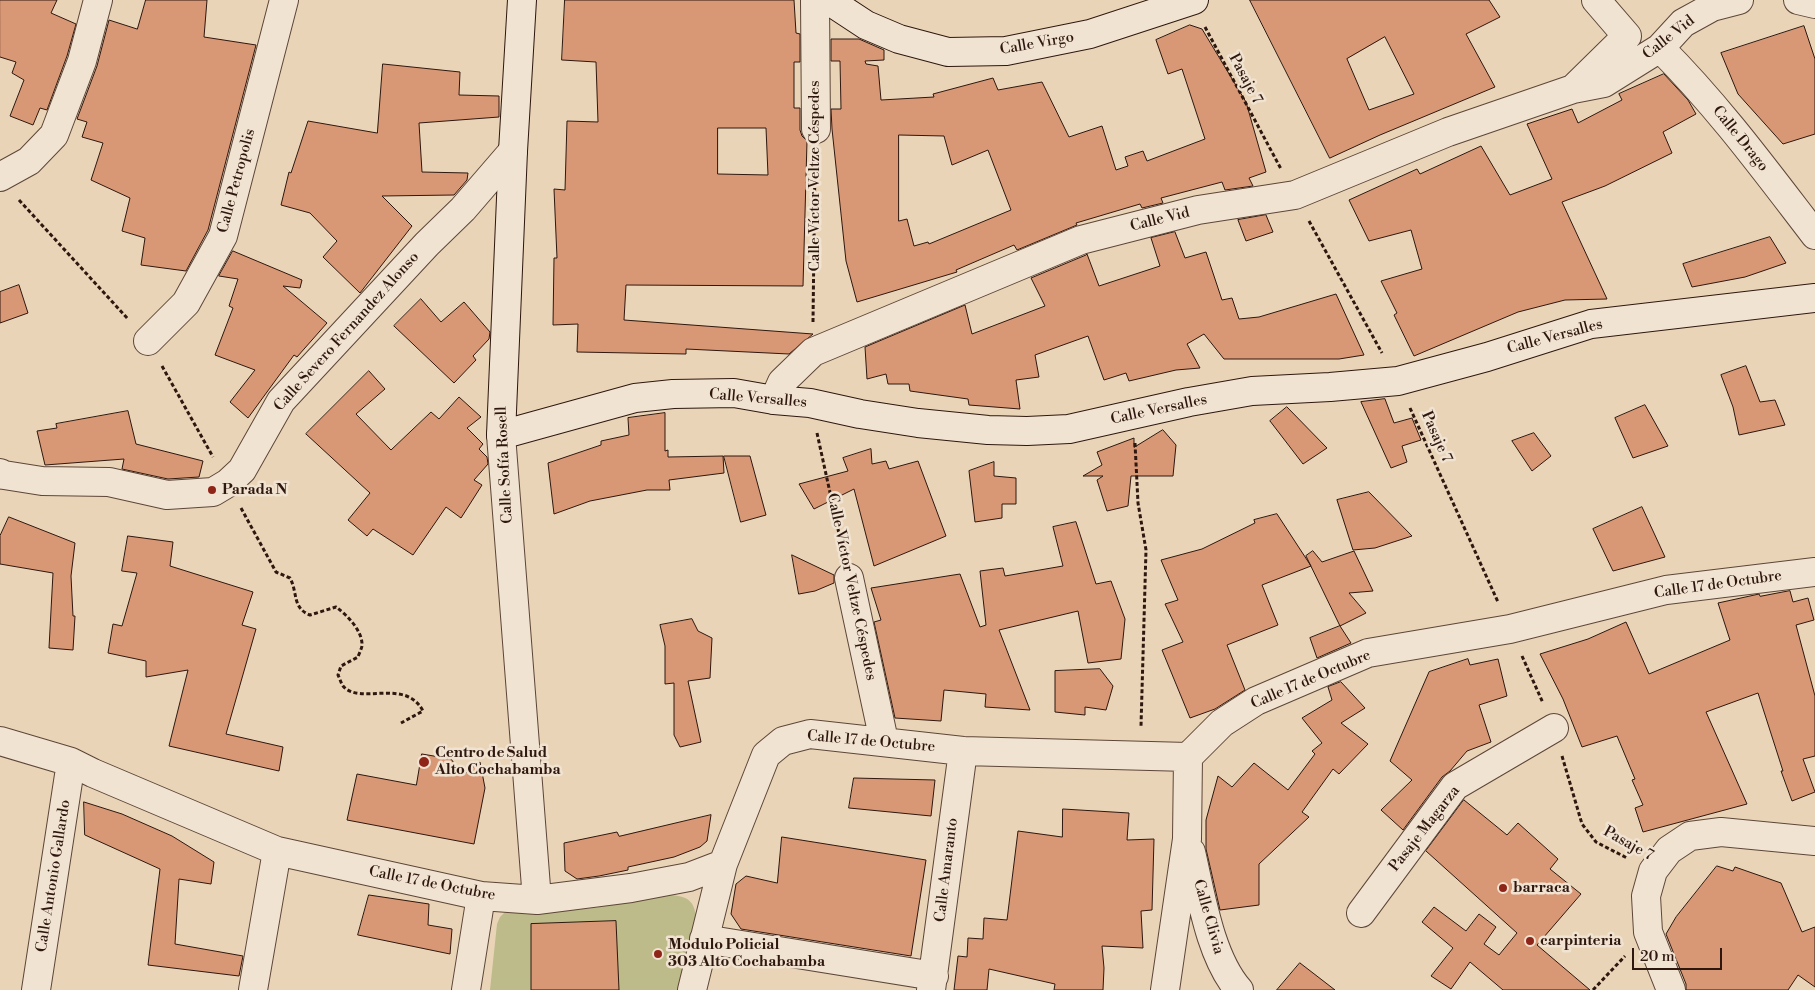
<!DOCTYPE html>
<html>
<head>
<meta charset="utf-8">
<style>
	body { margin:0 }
	#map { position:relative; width:1815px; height:990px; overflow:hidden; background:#e9d4b8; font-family:"Libre Bodoni",serif }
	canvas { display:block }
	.scale { position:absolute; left:1632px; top:948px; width:90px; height:22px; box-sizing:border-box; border:2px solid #2e170e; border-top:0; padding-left:6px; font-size:15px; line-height:18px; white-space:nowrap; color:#2e170e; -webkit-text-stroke:4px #f1e3d1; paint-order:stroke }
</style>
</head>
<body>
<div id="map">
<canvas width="1815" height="990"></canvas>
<div class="scale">20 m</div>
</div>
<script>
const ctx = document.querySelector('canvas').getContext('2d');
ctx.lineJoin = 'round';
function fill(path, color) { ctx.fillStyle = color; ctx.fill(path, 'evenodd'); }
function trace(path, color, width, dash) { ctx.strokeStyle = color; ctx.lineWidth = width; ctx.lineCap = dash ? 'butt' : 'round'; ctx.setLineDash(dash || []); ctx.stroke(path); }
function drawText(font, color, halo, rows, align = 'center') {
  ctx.font = font + ' "Libre Bodoni",serif'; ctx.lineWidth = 5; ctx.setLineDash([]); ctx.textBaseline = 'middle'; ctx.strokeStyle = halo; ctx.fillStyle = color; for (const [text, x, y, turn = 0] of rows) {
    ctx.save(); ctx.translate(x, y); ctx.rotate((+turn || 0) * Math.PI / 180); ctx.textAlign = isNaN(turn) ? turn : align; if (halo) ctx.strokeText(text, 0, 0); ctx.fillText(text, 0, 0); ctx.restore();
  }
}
const green = new Path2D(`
	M669 895C687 896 695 900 696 919L679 990H490L497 924 500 917 506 911H561L594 908Z`);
const building = new Path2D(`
	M0 0H57L51 13 76 24 67 56 47 110 40 108 33 125 10 116 24 80 12 73 16 62 0 57Z
	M146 0H207L204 37 256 45 208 230 186 271 141 265 145 238 122 231 130 198 91 180 103 143 82 137 87 122 77 119 97 66 109 20 137 29Z
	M565 0H794L796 33 800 34V62H794V108H800V130L802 136 807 141 803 286 626 285 624 320 813 334 789 354 686 349V354L577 352 578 324 553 325 554 258H557L554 189 565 190 567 121 598 122 596 62 562 60ZM718 128H766L768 175 718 174Z
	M1250 0H1489L1500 17 1466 34 1495 87 1380 135 1330 158ZM1385 37 1414 94 1369 110 1347 59Z
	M1190 25 1202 29 1246 102 1266 172 1249 178 1253 186 1225 190 1222 182 1161 198 1163 203 1142 208 1140 204 1076 223 1077 225 1017 250 1014 245 956 270 957 272 857 302 846 261 832 129 831 109H841L840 61H831V39H859L884 50V60L865 61 866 64 878 66 881 100 934 97 933 94 993 78 998 90 1042 82 1069 137 1102 126 1116 170 1128 166 1125 157 1143 151 1147 161 1205 139 1182 69 1168 74 1156 40ZM899 135 944 136 952 165 988 150 1011 210 929 244 928 242 914 246 907 219 899 221Z
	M1804 26 1815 59V134L1783 144 1738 94 1721 53Z
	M383 64 460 72 459 95 499 96V117L419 123 422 172 468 173 467 180 454 195 382 196 412 226 360 293 323 257 337 241 310 213 281 205 289 172 291 173 308 121 377 133Z
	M1664 74 1688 100 1696 114 1663 132 1672 153 1605 186 1562 202 1607 299 1565 300 1518 312 1414 356 1394 315 1397 313 1381 281 1422 269 1411 230 1369 241 1349 200 1417 169 1420 174 1481 146 1510 195 1552 179 1527 124 1572 109 1578 123 1622 100 1619 94Z
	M1266 215 1273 232 1246 241 1238 220Z
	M1175 232 1185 258 1206 252 1222 300 1232 298 1239 319 1259 317 1336 294 1364 355 1339 359H1224L1204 334 1187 344 1200 368 1176 370 1129 381 1126 373 1104 380 1088 336 1035 355 1039 377 1016 380 1020 409 969 405 968 399 910 391 909 384H888L886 374 867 379 865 347 965 305 972 334 1045 306 1031 278 1086 255 1087 254 1099 286 1160 266 1151 238Z
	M1770 237 1786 263 1745 277 1692 287 1683 264Z
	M233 251 302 280 300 288 283 286 327 323 297 357 294 355 248 418 230 402 255 370 215 355 233 308 229 306 238 279 219 276Z
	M19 285 28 313 0 323V292Z
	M421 299 441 322 464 302 490 332 489 339 473 356 476 360 454 383 394 326Z
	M1746 366 1760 402 1775 400 1785 425 1739 435 1733 407 1721 375Z
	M369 371 385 389 356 414 391 450 431 412 439 419 459 397 481 417 467 428 483 444 479 449 487 457 488 464 474 480 482 485 461 518 446 507 413 555 373 529 367 536 348 520 370 493 306 434Z
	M1385 399 1394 423 1412 418 1421 440 1402 446 1407 462 1391 468 1361 402Z
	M1645 405 1668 446 1633 458 1615 418Z
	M1287 407 1327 448 1303 464 1270 421Z
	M128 411 136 444 203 461 199 477 168 479 122 469 124 459 45 465 37 431 57 428 56 424Z
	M665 413V451L668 450V457L723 456 724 473 669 480 670 490H647L590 501 554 514 548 463 601 445V441L629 435 628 418Z
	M1163 430 1176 445 1173 476H1131L1128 506 1107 511 1097 480 1103 476H1083L1102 465 1097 452 1134 438V447Z
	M1534 433 1551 456 1532 471 1512 441Z
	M871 449 872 464 886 461 889 469 918 461 946 536 874 566 854 489 814 509 799 484 848 471 843 458Z
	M724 456H750L766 515 741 522Z
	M994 462V476L1016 478V504H1002V518L975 522 969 471Z
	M1369 492 1412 536 1375 548 1353 550 1337 500Z
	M1642 507 1665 557 1613 571 1593 529Z
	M1277 514 1311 566 1262 585 1278 625 1227 645 1245 690 1215 709 1190 718 1162 650 1183 642 1165 604 1178 600 1161 560 1202 549 1255 523 1254 520Z
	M9 517 75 543 71 576 73 616H75L73 650 49 648 53 573 0 564V536Z
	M1076 522 1096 584 1111 581 1125 619 1121 659 1088 663 1078 611 999 630 1030 710 985 707 986 694 944 690 941 721 895 718 874 622 881 620 871 588 960 574 980 627 986 625 980 571 1003 568 1005 576 1063 566 1053 527Z
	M128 536 173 542 170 566 253 592 242 625 256 629 226 734 283 747 279 771 169 746 188 670 146 677V661L108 653 113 624 122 626 137 573 122 571Z
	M1313 551 1322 562 1354 551 1373 591 1349 593 1366 613 1340 626 1306 556Z
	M792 555 834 575V583L815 591 799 594Z
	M1790 591 1793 602 1808 598 1814 620 1796 625 1815 696V756L1803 759 1815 792 1792 801 1781 771H1783L1758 693 1706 712 1747 804 1643 832 1635 808 1643 805 1632 780 1635 779 1617 736 1582 747 1563 699 1540 654 1588 639 1626 622 1649 674 1730 640 1718 603 1750 596 1759 594 1760 596Z
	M692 619 698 631 712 638 710 678 688 681 701 742 680 747 674 735V683L665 684V646L660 625Z
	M1340 626 1351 643 1317 658 1310 638Z
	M1468 659 1470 665 1498 659 1507 696 1479 705 1491 742 1467 751 1450 771 1442 777 1403 830 1381 810 1412 780 1390 761 1429 672Z
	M1100 669 1113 686 1106 710 1085 707V715L1055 712V671Z
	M1341 682 1365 708 1341 723 1368 744 1339 774 1333 769 1302 812 1309 817 1259 864V905L1220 910 1206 849V820L1218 776 1232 787 1254 763 1288 790 1315 754 1312 751 1322 743 1302 718 1332 700 1328 687Z
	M422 754 451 759 463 775 480 762 485 788 474 844 347 820 357 774 416 785Z
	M854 778 935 780 931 816 849 808Z
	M1464 800 1507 835 1518 823 1558 859 1550 869 1581 894 1537 945 1590 990H1503L1470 962 1451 989 1431 976 1453 948 1422 922 1434 907 1466 931 1479 914 1496 927 1484 944 1499 955 1517 933 1426 851Z
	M84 802 122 814 172 836 214 862 211 884 179 879 175 944 243 956 239 976 148 965 160 869 85 835Z
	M1063 809 1129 813 1127 840 1154 839 1152 910 1141 911 1143 948 1102 946 1104 968 1103 990H1054L1055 984 989 969 987 990H954L958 956 967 957 968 938 983 939 984 918 1007 920 1018 831 1062 837Z
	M711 815 707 841 700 847 674 857 628 867V870L599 876 577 879 565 871 564 843 617 832 619 836Z
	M782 837 926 860 911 956 741 929 731 914 736 884 746 876 777 883Z
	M1717 866 1733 871 1735 867 1781 883 1802 932 1815 927V987L1798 975 1788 990H1686V984L1666 934 1676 917Z
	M369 895 429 904 428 925 452 929 450 954 358 935Z
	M616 921 619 990H531V924Z
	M1300 963 1335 990H1277Z`);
const path = new Path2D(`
	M1205 27 1281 169
	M19 200 128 319
	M1309 221 1382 353
	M813 322 815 158
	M162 366 213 457
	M1410 408 1498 602
	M817 433 843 552
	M1135 443 1138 503 1146 550 1141 726
	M241 508 276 572 290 578C298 593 292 608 310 615L336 607C347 615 363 631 362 646 361 650 359 654 358 657L341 666 338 675C340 679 341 683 343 686 360 706 405 677 423 711L401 723
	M1522 656 1543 703
	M1562 756 1582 824 1596 842 1627 858
	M1593 990 1625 956`);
const street = new Path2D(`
	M815 0 816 129
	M1798 0 1815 4
	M1660 48C1718 106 1765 170 1815 235
	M1573 89 1627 36 1596 0
	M0 177 29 161 54 135 82 61 98 0
	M148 341 186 303 223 236 284 0
	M774 400 782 382 813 352 1081 240 1198 210 1295 195 1448 132 1573 89 1604 83 1660 48 1683 23 1712 7 1739 0
	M501 435 537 900
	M0 473 4 475 42 481 109 482 167 495 213 492 228 483 242 470 281 401 427 244 463 209 513 151
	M849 578 884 741
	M0 741 71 762 93 773 277 851 481 896 537 900 631 888 689 877 723 864
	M1191 852C1201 895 1210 957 1239 990
	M1361 913 1455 786 1554 728
	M704 939 934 976
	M36 990 71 762
	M253 990 277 851
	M466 990 481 896
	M692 990 723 864 766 755 783 741 810 734 963 751 1188 757 1222 723 1256 701 1368 653 1510 629 1666 590 1815 572
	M931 990 963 751
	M1165 990 1187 839 1188 757
	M1671 990 1648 932 1646 896 1653 871 1669 850 1690 836 1721 832 1815 841`);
const secondary = new Path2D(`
	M522 0 513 151 501 435 635 398 673 394 734 393 774 400 810 403 860 414 918 423 988 430 1027 431 1069 429 1189 402 1252 391 1330 387 1398 381 1487 357 1591 324 1815 298
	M828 0 866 25 899 39 948 52 1006 51 1090 34 1194 0`);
const markers = [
	[212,490,5,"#8f2418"],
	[424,762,6,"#8f2418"],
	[1503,888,5,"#8f2418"],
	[1530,941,5,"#8f2418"],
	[658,954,5,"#8f2418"]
];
const streetNames = [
	["Calle Vid",1669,38,-38],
	["Calle Virgo",1037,44,-10],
	["Pasaje 7",1245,79,62],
	["Calle Drago",1740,139,51],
	["Calle Víctor Veltze Céspedes",815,176,-90],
	["Calle Petropolis",237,181,-75],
	["Calle Vid",1160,220,-14],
	["Calle Severo Fernandez Alonso",347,332,-48],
	["Calle Versalles",1555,337,-15],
	["Calle Versalles",758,399,5],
	["Calle Versalles",1159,410,-12],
	["Pasaje 7",1436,437,66],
	["Calle Sofía Rosell",505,465,-93],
	["Calle 17 de Octubre",1718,585,-8],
	["Calle Víctor Veltze Céspedes",851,587,78],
	["Calle 17 de Octubre",1311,680,-23],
	["Calle 17 de Octubre",871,742,5],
	["Pasaje Magarza",1425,829,-52],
	["Pasaje 7",1628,844,29],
	["Calle Amaranto",947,870,-83],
	["Calle Antonio Gallardo",54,876,-81],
	["Calle 17 de Octubre",432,884,11],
	["Calle Clivia",1208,917,74]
];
const poiNames = [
	["Parada N",222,490],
	["Centro de Salud",435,753],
	["Alto Cochabamba",435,770],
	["barraca",1513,888],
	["carpinteria",1540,941],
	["Modulo Policial",668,945],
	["303 Alto Cochabamba",668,962]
];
fill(green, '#bdbb8a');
fill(building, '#d89775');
trace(building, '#2e170e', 1);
trace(street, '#5d4638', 30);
trace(secondary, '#2e170e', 30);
trace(path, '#2e170e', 3, [4, 2.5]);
trace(street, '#f1e3d1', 28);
trace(secondary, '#f1e3d1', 28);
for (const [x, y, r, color] of markers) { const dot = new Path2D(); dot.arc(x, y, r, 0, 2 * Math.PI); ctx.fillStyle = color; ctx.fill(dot); trace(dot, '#f1e3d1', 2); }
drawText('15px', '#2e170e', '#f1e3d1', streetNames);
drawText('bold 15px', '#2e170e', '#f1e3d1', poiNames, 'left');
</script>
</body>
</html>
